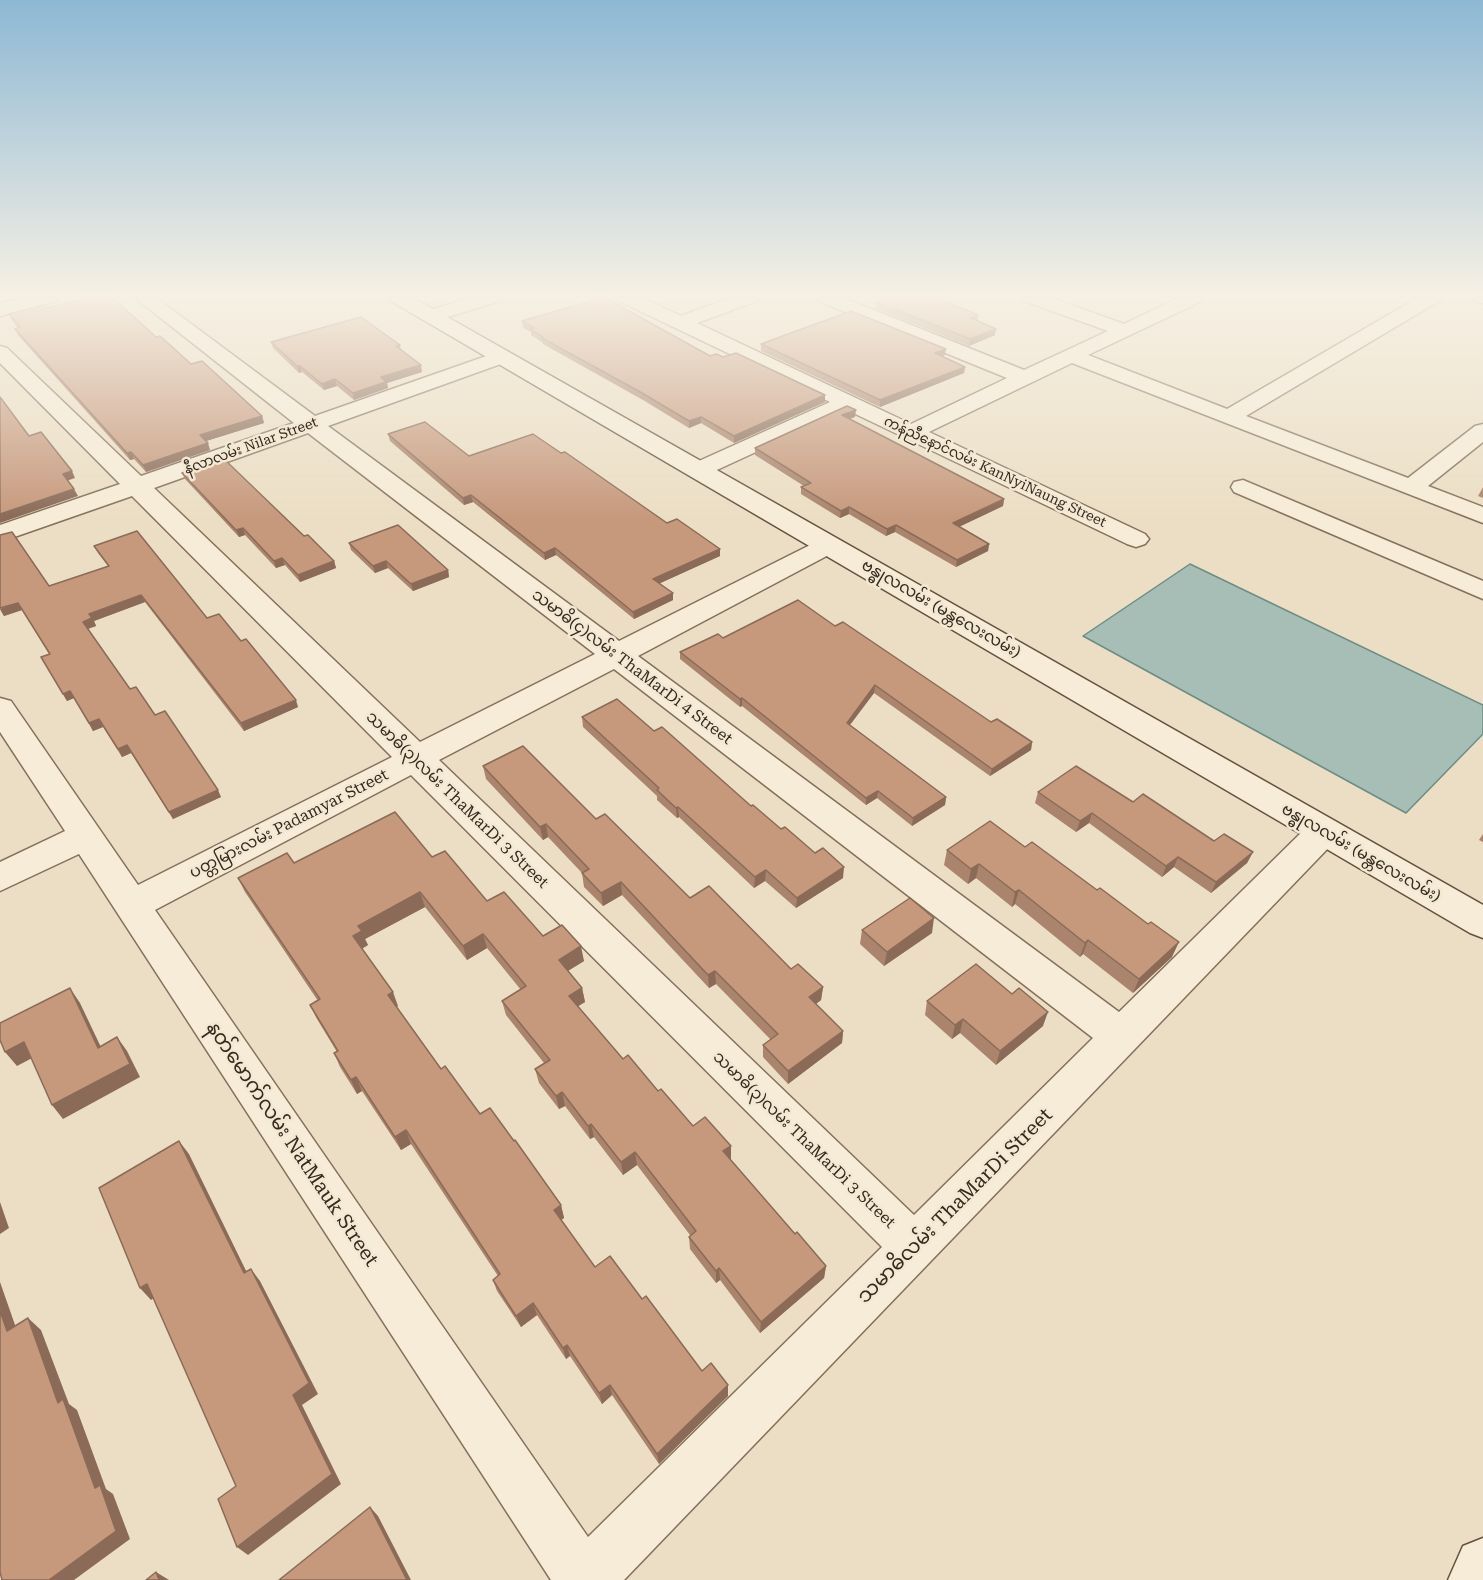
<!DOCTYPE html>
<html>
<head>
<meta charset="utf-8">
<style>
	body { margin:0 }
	canvas { display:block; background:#ebdec4 }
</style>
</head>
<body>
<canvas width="1483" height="1580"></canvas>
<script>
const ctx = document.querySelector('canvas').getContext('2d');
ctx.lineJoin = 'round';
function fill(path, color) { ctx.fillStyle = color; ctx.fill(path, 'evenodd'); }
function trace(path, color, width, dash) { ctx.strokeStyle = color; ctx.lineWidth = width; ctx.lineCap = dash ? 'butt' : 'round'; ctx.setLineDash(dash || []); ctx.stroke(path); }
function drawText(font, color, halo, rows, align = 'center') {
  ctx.font = font + ' "Roboto Serif","Noto Sans Myanmar",serif'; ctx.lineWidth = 5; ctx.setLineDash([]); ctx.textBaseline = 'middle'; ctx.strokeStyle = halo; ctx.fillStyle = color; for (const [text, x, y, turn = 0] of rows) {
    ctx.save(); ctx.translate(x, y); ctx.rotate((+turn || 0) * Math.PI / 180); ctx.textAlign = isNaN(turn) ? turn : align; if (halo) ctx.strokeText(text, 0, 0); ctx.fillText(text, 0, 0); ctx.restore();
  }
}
const water = new Path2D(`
	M1190 564 1483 705V734L1406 813 1083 636Z`);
const street = new Path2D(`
	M27 297H58L56 301 0 316V304Z
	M134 297H155L315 416 495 353H509L512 357 509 361 328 426 619 641 820 540 829 537 838 540 842 545 838 550 638 656 1119 1012 1312 822 1324 818 1336 822 1341 831 1336 840 624 1580H551L79 854 0 891V862L65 831 0 732V698L11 701 138 885 392 757 132 496 0 542V525L120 484 0 363V346L7 348 141 476 294 423ZM308 433 595 654 420 742 154 488ZM614 669 1093 1038 914 1215 439 760ZM411 775 882 1247 588 1537 155 910Z
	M473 297H502L500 301 431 322 424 320 421 316 424 312Z
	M617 297H641L681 316 733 297H759L757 301 697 323 911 424 1007 378 818 301 816 297H841L1024 370 1108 331 1024 301 1022 297H1049L1124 324 1180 297H1204L1202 301 1088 355 1227 409 1419 297H1441L1439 301 1246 416 1408 478 1475 426 1483 424V442L1428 486 1483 507V523L1072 363 929 432 1145 534 1149 539 1145 544 1136 547 1127 544 847 410 706 475 698 477 690 475 686 470 690 465 830 402 619 301Z
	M1473 297H1483V303L1475 301Z
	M1243 480 1483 581V599L1234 492 1231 487 1234 482Z`);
const secondary = new Path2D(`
	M389 297H412L1483 905V938L1470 933 391 301Z
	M1483 1538V1580H1448L1463 1546Z`);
const wall = new Path2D(`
	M876 302 978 315 977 321 995 335 969 346 875 308Z
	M47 308 156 337 191 364 262 416 264 423 206 441 210 450 146 472 134 459 130 460 18 335 15 329 18 328 12 320 9 314Z
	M522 321 710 356 723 357 825 395V402L734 443 701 423 689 428 643 400 543 344 542 342 531 335V332L523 328Z
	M271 342 400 345 401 350 422 372 387 383 388 388 354 400 337 386 324 390 302 372 299 373 273 348Z
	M761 344 945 355 942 356 965 367 964 373 880 407 761 351Z
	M855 417 849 419 1004 499 1003 506 959 527 989 544 988 551 956 567 895 532 886 536 849 514 840 518 801 494V487L804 486 755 455V448Z
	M388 434 469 456 561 453 667 523 720 556 660 583 673 600 634 619 556 555 545 560 473 502 464 505 390 441Z
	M182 473 304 536 334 561 336 568 300 582 285 565 276 568 245 535 239 537 185 479Z
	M1483 487V498L1478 496Z
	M349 543 448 570 449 577 413 591 388 568 375 573 351 550Z
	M94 546 241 641 298 707 244 731 145 602 94 621 96 626 88 629 130 689 155 715 221 797 173 819 131 753 122 757 103 727 93 731 74 698 67 701 41 657 49 654 22 610 4 616 0 609 49 586 108 566 98 553Z
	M835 626 991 722 1032 742 1031 750 990 776 874 693 850 725 946 797 945 805 912 826 877 798 866 805 742 706 740 707 680 659V652L723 638Z
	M582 717 654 731 843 878 796 908 765 881 754 888 679 817 677 818 657 800V796L583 727Z
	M483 766 596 819 690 898 791 969 823 987 821 1000 816 1004 843 1031 842 1043 788 1084 763 1057V1045L771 1040 716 984 709 988 622 895 603 906 584 887 582 873 548 837 543 840 486 779Z
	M1038 792 1133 802 1214 841 1253 852 1247 863 1211 893 1174 867 1162 877 1089 823 1076 832 1035 803Z
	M990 821 1172 957 1133 993 1083 954 1080 957 1015 904 1012 907 976 878 968 884 944 865 947 850Z
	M1483 834V842L1479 840Z
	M432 857 487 901 584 961 568 971 582 988 585 1002 578 1006 623 1059 658 1091 693 1126 731 1146V1159H730L795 1234 826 1266 824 1278 760 1333 720 1280 716 1283 690 1249 689 1237 690 1235 637 1165 623 1175 594 1137 590 1139 565 1106 559 1109 539 1083 535 1069 544 1063 506 1015 502 1001 521 990 487 948 467 960 425 907 365 939 368 945 362 949 398 1006 396 1007 441 1069 561 1205 564 1218 561 1220 595 1267 642 1299 702 1371 728 1385V1396L659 1464 612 1395 602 1404 570 1356 566 1359 537 1315 521 1327 497 1291 493 1280 498 1276 411 1144 401 1150 362 1091 357 1094 340 1067 334 1053 337 1052 317 1019 310 1005 318 1001 245 892 238 878 294 863Z
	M862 930 932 933 884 966 860 944Z
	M927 1001 1043 1026 996 1065 960 1033 952 1039 925 1015Z`);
const shadedWall = new Path2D(`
	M978 315 977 322 971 318Z
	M996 329 995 335 969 346 970 339Z
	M946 349 945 355 934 359 935 353Z
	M421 365 422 372 387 383 388 388 354 400 353 393 381 377Z
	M297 366H300L302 372 299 373Z
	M965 367 964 373 880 407V400Z
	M335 379 337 386 324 390 322 384Z
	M825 395V402L734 443V436Z
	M856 410 855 417 842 422V415Z
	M262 416 264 423 203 442 200 435Z
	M701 417V423L689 428V421Z
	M208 443 210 450 146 472 143 465Z
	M131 452 134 459 130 460 127 453Z
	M72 471 75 478 66 481 63 474Z
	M74 489 78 496 0 523V514Z
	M471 495 473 502 464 505 463 498Z
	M1004 499 1003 506 952 530 953 523Z
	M849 507V514L840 518 841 511Z
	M896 525 895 532 886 536 887 529Z
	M243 528 245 535 239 537 236 530Z
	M989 544 988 551 956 567 957 560Z
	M555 548 556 555 545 560 544 553Z
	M720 549V556L654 586 653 579Z
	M282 558 285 565 276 568 274 561Z
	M334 561 336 568 300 582 298 575Z
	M386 561 388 568 375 573 373 566Z
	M448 570 449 577 413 591 411 584Z
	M673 593V600L634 619 633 612Z
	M141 595 145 602 94 621 96 626 87 629 83 622 89 614Z
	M18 603 22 610 4 616 0 609Z
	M875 685 874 693 846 730 847 723Z
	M70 691 74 698 67 701 63 694Z
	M742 698V706L740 707V699Z
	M296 700 298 707 244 731 241 723Z
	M99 719 103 727 93 731 89 723Z
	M1032 742 1031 750 990 776 992 769Z
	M127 745 131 753 122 757 118 749Z
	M218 790 221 797 173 819 169 812Z
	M878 791 877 798 866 805V798Z
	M946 797 945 805 912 826 913 818Z
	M678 807 679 817 677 818 676 808Z
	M1092 813 1089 823 1076 832 1080 821Z
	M546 824 548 837 543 840 540 827Z
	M1253 852 1247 863 1211 893 1216 882Z
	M1178 857 1174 867 1162 877 1166 866Z
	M979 864 976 878 968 884 971 869Z
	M844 867 843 878 796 908 797 898Z
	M766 870 765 881 754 888 755 877Z
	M621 882 622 895 603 906 601 893Z
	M1019 890 1015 904 1012 907 1015 892Z
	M420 892 425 907 365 939 368 945 359 950 353 936 358 926Z
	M934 918 932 933 884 966 887 952Z
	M483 934 487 948 467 960 463 946Z
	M1088 940 1083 954 1080 957 1085 943Z
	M1179 942 1172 957 1133 993 1139 979Z
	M581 946 584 961 561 975 559 960Z
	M715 971 716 984 709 988 708 975Z
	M823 987 821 1000 808 1010 809 997Z
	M70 988 80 1003 108 1062 98 1048Z
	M582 988 585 1002 572 1010 569 996Z
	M393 992 398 1006 393 1009 388 995Z
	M1048 1012 1043 1026 996 1065 1000 1051Z
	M963 1019 960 1033 952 1039 955 1025Z
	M843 1031 842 1043 788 1084V1071Z
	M117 1037 127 1051 140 1077 63 1119 52 1105Z
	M24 1042 36 1056 17 1066 5 1052Z
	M356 1077 362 1091 357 1094 351 1080Z
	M562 1092 565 1106 559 1109 556 1096Z
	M591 1124 594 1137 590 1139 588 1126Z
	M406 1130 411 1144 401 1150 395 1137Z
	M179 1141 189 1154 253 1285 244 1273Z
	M731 1146V1159L723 1164V1151Z
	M635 1152 637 1165 623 1175 621 1162Z
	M0 1202 9 1228 0 1234Z
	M561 1205 564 1218 557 1223 554 1210Z
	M826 1266 824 1278 760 1333 761 1322Z
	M719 1268 720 1280 716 1283V1271Z
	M251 1269 260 1281 318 1394 302 1405 341 1484 248 1555 237 1547 293 1395Z
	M0 1282 21 1342 7 1331 0 1311Z
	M147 1284 158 1295 151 1300 140 1288Z
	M533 1303 537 1315 521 1327 516 1316Z
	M28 1318 41 1330 69 1404 77 1410 106 1489 113 1494 130 1539 74 1580H49L58 1403Z
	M567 1345 570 1356 566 1359 563 1348Z
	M610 1385 612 1395 602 1404 599 1393Z
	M728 1385V1396L659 1464 657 1454Z
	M370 1507 378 1516 411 1580H407Z
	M156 1572 169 1580H159Z`);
const building = new Path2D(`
	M91 297H112L156 337 160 336 191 364 202 361 262 416 200 435 208 443 143 465 131 452 127 453 15 329 20 327 9 314 45 305 47 308Z
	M604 297 710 356 716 354 723 357 736 353 825 395 734 436 701 417 689 421 642 393 542 338 543 337 530 329 534 328 522 321Z
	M890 297H935L978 315 971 318 996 329 970 339 876 302Z
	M851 311 946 349 935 353 965 367 880 400 761 344Z
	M361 317 400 345 396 346 421 365 381 377 386 382 353 393 335 379 322 384 300 366H297L271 342Z
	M0 397 29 436 41 432 72 471 63 474 74 489 0 514Z
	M847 406 856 410 842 415 1004 499 953 523 989 544 957 560 896 525 887 529 849 507 841 511 801 487 811 483 755 448Z
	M425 422 469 456 533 434 561 453 565 452 667 523 677 519 720 549 653 579 673 593 633 612 555 548 544 553 471 495 463 498 388 434Z
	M223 458 304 536 308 535 334 561 298 575 282 558 274 561 243 528 236 530 182 473Z
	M398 525 448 570 411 584 386 561 373 566 349 543Z
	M137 531 207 618 219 614 241 641 246 639 296 700 241 723 141 595 89 614 92 618 83 622 130 689 136 687 155 715 165 711 218 790 169 812 127 745 118 749 99 719 89 723 70 691 63 694 41 657 50 654 18 603 0 608V535L12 532 49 586 109 566 94 546Z
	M798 600 835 626 843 622 991 722 997 719 1032 742 992 769 875 685 847 723 946 797 913 818 878 791 866 798 742 698 740 699 680 652 718 634 723 638Z
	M617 699 654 731 662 727 751 806 753 805 781 829 785 827 815 853 823 848 844 867 797 898 766 870 755 877 678 807 676 808 657 790 659 788 582 717Z
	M523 746 596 819 605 814 690 898 709 886 791 969 798 964 823 987 809 997 843 1031 788 1071 763 1045 778 1034 715 971 708 975 621 882 601 893 582 873 589 869 546 824 540 827 483 766Z
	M1076 766 1133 802 1143 794 1214 841 1224 834 1253 852 1216 882 1178 857 1166 866 1092 813 1080 821 1038 792Z
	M395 812 432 857 445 851 487 901 504 892 543 936 562 925 581 946 559 960 582 988 569 996 623 1059 628 1055 658 1091 661 1089 693 1126 705 1117 731 1146 723 1151 795 1234 797 1232 826 1266 761 1322 719 1268 716 1271 689 1237 696 1231 635 1152 621 1162 591 1124 588 1126 562 1092 556 1096 535 1069 550 1060 502 1001 526 986 483 934 463 946 420 892 358 926 362 931 353 936 393 992 388 995 441 1069 445 1066 480 1114 490 1108 514 1141 515 1140 561 1205 554 1210 595 1267 610 1256 642 1299 646 1296 702 1371 711 1363 728 1385 657 1454 610 1385 599 1393 567 1345 563 1348 533 1303 516 1316 493 1280 500 1274 406 1130 395 1137 356 1077 351 1080 334 1053 338 1051 310 1005 320 999 238 878 287 853 294 863Z
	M990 821 1025 847 1032 842 1097 890 1100 888 1148 924 1151 922 1179 942 1139 979 1088 940 1085 943 1019 890 1015 892 979 864 971 869 947 850Z
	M910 898 934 918 887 952 862 930Z
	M976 964 1012 994 1019 988 1048 1012 1000 1051 963 1019 955 1025 927 1001Z
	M70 988 98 1048 117 1037 130 1064 52 1105 24 1042 5 1052 0 1040V1023Z
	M179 1141 244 1273 251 1269 309 1383 293 1395 332 1474 237 1547 218 1499 236 1486 147 1284 140 1288 99 1188Z
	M0 1311 7 1331 28 1318 58 1403 63 1399 95 1488 100 1485 116 1531 49 1580H2L0 1572Z
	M370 1507 407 1580H279Z
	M156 1572 159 1580H146Z`);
const farStreetnames = [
	["နီလာလမ်း Nilar Street",251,446,-20],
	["ကန်ညီနောင်လမ်း KanNyiNaung Street",995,472,25]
];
const streetNames = [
	["ဗန္ဓုလလမ်း (မန္တလေးလမ်း)",941,609,30],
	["သမာဓိ(၄)လမ်း ThaMarDi 4 Street",632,667,37],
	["သမာဓိ(၃)လမ်း ThaMarDi 3 Street",457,800,44],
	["ပတ္တမြားလမ်း Padamyar Street",289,824,-27],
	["ဗန္ဓုလလမ်း (မန္တလေးလမ်း)",1361,853,30],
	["သမာဓိ(၃)လမ်း ThaMarDi 3 Street",804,1140,44]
];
const nearStreetnames = [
	["နတ်မောက်လမ်း NatMauk Street",292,1144,56],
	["သမာဓိလမ်း ThaMarDi Street",955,1206,-45]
];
fill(water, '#a6beb6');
trace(water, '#6d8c83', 1.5);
trace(street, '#84705c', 3);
trace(secondary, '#66513f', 3);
fill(street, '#f6ecd7');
fill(secondary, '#f6ecd7');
fill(wall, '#aa846c');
fill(shadedWall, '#8b6b58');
fill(building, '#c6997d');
trace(building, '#8b6b58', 1.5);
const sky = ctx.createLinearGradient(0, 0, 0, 518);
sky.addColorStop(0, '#8db8d4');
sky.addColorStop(0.57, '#f6f0e4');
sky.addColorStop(1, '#f6f0e400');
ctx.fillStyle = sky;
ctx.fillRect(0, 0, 1483, 518);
drawText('14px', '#35291f', '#f3e9d3', farStreetnames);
drawText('16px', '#35291f', '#f3e9d3', streetNames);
drawText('20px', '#35291f', '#f3e9d3', nearStreetnames);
</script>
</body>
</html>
